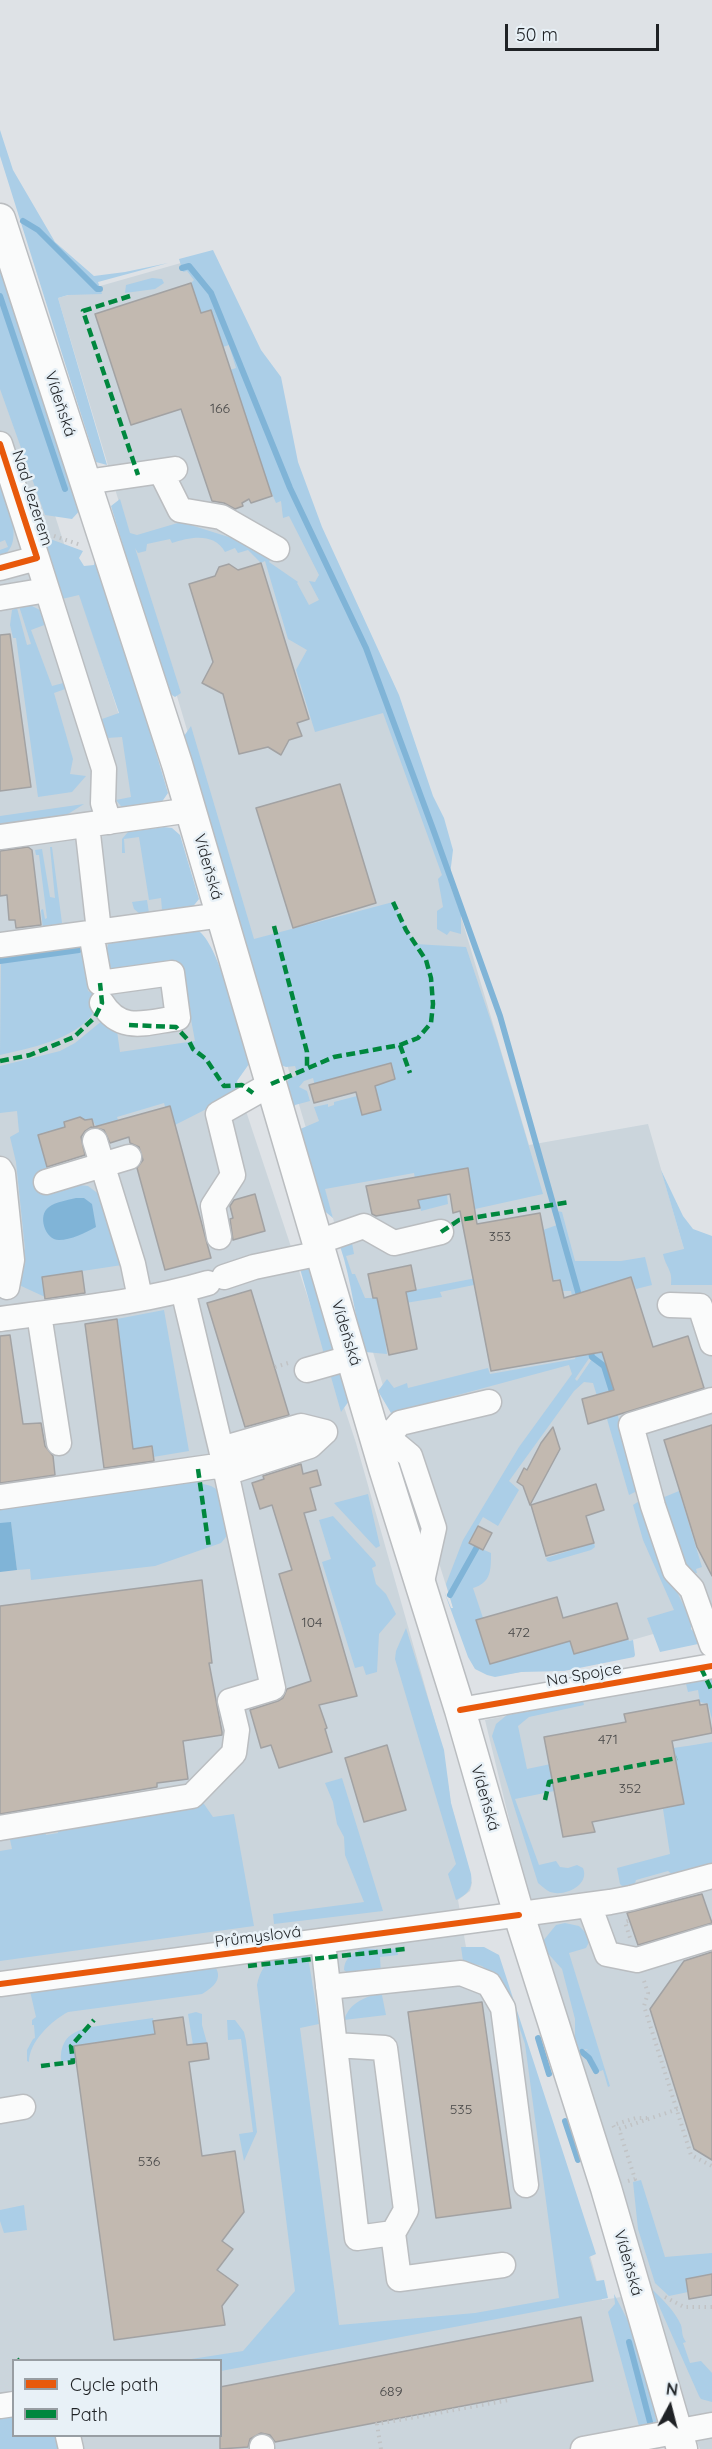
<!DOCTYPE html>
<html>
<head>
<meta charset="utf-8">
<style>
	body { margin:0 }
	#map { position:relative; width:712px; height:2449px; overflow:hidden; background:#dee2e6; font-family:Quicksand,sans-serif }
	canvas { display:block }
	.legend { position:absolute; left:12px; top:2359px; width:210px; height:78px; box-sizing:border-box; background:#e8f1f7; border:2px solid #989ea3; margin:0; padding:8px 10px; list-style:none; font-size:18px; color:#1f2225 }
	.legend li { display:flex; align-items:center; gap:12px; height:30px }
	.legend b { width:30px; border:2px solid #989ea3 }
	.north { position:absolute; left:640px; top:2377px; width:60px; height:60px; -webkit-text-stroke:4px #e8f1f7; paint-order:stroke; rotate:7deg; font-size:16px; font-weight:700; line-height:24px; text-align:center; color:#1f2225 }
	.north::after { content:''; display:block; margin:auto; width:21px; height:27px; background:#1f2225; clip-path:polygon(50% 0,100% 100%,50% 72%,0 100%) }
	.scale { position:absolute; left:505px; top:24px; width:154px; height:27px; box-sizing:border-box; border:3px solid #1f2225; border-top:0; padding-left:8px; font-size:18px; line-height:21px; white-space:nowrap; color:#1f2225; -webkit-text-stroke:4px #e8f1f7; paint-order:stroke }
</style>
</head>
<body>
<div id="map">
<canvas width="712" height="2449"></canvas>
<ul class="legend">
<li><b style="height:8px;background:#e8590c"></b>Cycle path</li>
<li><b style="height:8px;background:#00873e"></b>Path</li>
</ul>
<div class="north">N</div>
<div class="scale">50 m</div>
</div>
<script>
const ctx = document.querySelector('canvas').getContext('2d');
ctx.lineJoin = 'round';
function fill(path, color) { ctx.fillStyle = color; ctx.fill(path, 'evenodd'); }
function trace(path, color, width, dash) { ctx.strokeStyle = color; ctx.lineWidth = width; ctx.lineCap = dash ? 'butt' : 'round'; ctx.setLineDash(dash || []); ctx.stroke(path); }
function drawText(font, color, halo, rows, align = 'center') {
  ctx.font = font + ' Quicksand,sans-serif'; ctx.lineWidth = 5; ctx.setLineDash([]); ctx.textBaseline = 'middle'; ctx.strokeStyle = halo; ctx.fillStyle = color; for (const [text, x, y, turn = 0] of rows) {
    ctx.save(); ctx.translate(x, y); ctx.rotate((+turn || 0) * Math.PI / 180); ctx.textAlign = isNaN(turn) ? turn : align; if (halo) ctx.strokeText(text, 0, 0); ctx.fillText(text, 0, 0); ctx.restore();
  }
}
const built = new Path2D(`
	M209 255 410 745 529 1145 648 1124 684 1249 712 1250V1621L681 1626 521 1672 502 1675 469 1658 384 1389 58 298Z
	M0 344 242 1099 356 1443 443 1750 451 1804 472 1883 470 1891 458 1900 467 1953 500 1964 570 2181 602 2300 647 2293 527 1893 485 1720 704 1677 712 1696V2449H700L696 2439 637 2449H59L57 2436H220V2360H14L13 2414 0 2417Z`);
const green = new Path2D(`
	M0 130 13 170 55 242 94 276 125 272 168 263 98 282 102 294 68 295 58 298 107 465 96 462 0 156Z
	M213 250 261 350 281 377 298 462 322 527 399 695 433 796 444 818 453 850 449 883 461 914V934L450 931 447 935 437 929V911L443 907 438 879 442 875 383 713 315 732 296 670 307 650 288 639 265 561 261 563 248 550 238 553 235 548 225 552C214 532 190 537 172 543L170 539 147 544 146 551 138 553 135 548 181 693 175 697 167 692 111 506 120 499 130 533 137 535 181 522 235 539 271 558 269 562 298 582 297 583 309 605 319 600 309 581 315 582 319 575 289 516 283 518 281 501 276 503 270 489 230 370 236 368 229 345 223 347 211 310 201 313 191 283 194 280 187 271 183 272 179 259Z
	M0 254 83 507 72 519 45 515 0 389Z
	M152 278 162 279 164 283 155 289 125 293 126 285Z
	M0 486C7 507 27 543 0 558V550L8 547 5 540 0 542Z
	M42 536 83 551 79 558 84 566 94 565 95 560 93 554 98 556 168 793 159 806 125 811 116 800 131 797 122 737 107 738 102 719 119 713 79 595 62 599Z
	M28 604 42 611 47 624 31 630 52 686 67 682 68 688 54 693 73 759 70 774 86 776 72 792 38 797 16 638H13L10 625 12 610 17 608 27 645 31 644 19 606Z
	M191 726 254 939 393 902 415 944 466 947 497 1039 543 1194 475 1209 468 1168 439 1196 447 1195 448 1204 421 1211 414 1173 325 1189 333 1218 322 1209 298 1130 319 1121 314 1107 328 1104V1107L334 1105V1102L357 1096 362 1115 381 1111 375 1086 395 1079 392 1064 315 1086 313 1078 304 1081 299 1087 307 1091 310 1101 295 1105V1109L291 1110 286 1083 289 1079 298 1075 295 1066 286 1067 278 1064 182 739Z
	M84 804 60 819 0 830V816Z
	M164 827 172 828 180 835 199 899 191 909 140 914 134 909 132 902 147 900 149 913 162 910 161 898 149 900 139 837 124 839 125 853H122V839L128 832Z
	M50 847H52L62 923 75 922V924L43 930 41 910 43 909 45 919 47 918 39 855H36L35 850 42 849 50 897 55 898Z
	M197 930C219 941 241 1037 249 1064L237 1081 240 1092 171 1127 164 1103 117 1117 118 1120 97 1128 92 1119 85 1120 80 1117 64 1122 65 1127 38 1135 46 1164 48 1168H51L52 1174 71 1184 88 1186 104 1198 122 1265 43 1277 45 1297 19 1285 17 1265 25 1249 16 1162 10 1137 19 1132 17 1111 0 1113V1066L60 1051 75 1043 103 1020 116 1024 120 1052 195 1041 183 976 120 974 106 968 105 954 109 942Z
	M82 944 88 991 97 995C96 1001 96 1007 93 1013 77 1039 27 1049 0 1055L1 956Z
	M661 1170 683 1216 693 1229 712 1236V1285H671C673 1270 666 1268 663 1254L684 1249Z
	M552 1210 562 1212 575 1261H621L645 1257 652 1285 636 1289 631 1277 583 1293 606 1364 592 1354 575 1379 577 1381 592 1359 602 1366 667 1571 691 1621V1629L695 1633 698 1644 660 1652 647 1618 674 1610 643 1540 633 1505 641 1500 637 1491 629 1495 607 1419H604L593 1383 584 1382 574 1391 509 1481 519 1490 498 1526 483 1517 468 1543 491 1553C491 1570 491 1583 473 1588L483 1618 476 1620 490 1664 570 1641 574 1654 628 1639 629 1641 633 1640 635 1655 634 1657 564 1671 521 1672 495 1677 487 1675 475 1669 468 1657 444 1591 451 1608H453L446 1584 463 1540 519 1447 572 1374 569 1365 391 1413 378 1391 387 1379 394 1388 407 1383 408 1388 488 1368 490 1374 575 1359 581 1340 571 1291H563L559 1279 495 1289 493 1281 440 1292 442 1297 381 1307 387 1354 365 1352C354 1317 352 1281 340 1246L352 1243 354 1254 346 1256 352 1274H355L365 1298H373L502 1273 543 1230 557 1225Z
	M306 1263 312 1268 335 1347 330 1352 324 1354 299 1265Z
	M164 1310 189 1451 153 1457 152 1446 133 1449 117 1319Z
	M340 1368 349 1401 341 1412 329 1370Z
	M192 1481 211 1486 223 1493 230 1532 221 1543 155 1566 31 1580 30 1569 17 1570 11 1523H0V1506Z
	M679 1491 702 1567 696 1569 697 1573H688L662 1498Z
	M368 1494 380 1546 376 1548 334 1503Z
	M333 1516 375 1562 376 1566 372 1568 376 1584 386 1594 396 1614 379 1634 377 1672 366 1675 363 1666 355 1668 322 1562 331 1559 319 1520Z
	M594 1543 595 1547 591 1550 550 1562 547 1561 546 1558Z
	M406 1628 444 1750 451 1803 471 1874C473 1887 469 1893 458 1899L456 1900 448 1874 456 1864 395 1659 396 1651Z
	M712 1674V1719L708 1704 700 1702 698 1690 688 1692 686 1684 681 1685 680 1682Z
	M583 1701 584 1705 529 1717 518 1726 527 1769C587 1755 651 1753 712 1742V1864L673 1875 668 1871 636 1880 634 1887 625 1889 620 1884 617 1868 670 1854 663 1809 684 1804 677 1766 515 1799 539 1865 556 1861 560 1867 568 1868 577 1865 583 1868C590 1885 565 1897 550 1892 546 1890 542 1886 538 1883L492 1736 496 1724 507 1715Z
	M342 1778 383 1911 274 1924 273 1914 364 1902 345 1855 344 1837 337 1824 333 1802 325 1783Z
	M196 1799 204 1804 213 1817 234 1814 254 1926 0 1961V1851L12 1849 9 1835 45 1830 46 1835 58 1833 57 1827Z
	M565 1923 579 1926 591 1938 586 1948 569 1953 610 2086 608 2087 603 2070 598 2072 593 2059 585 2051 588 2049 578 2051 575 2046V2019L562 1969 544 1949 543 1941 556 1925Z
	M461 1947H484L499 1955 596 2254 589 2257 596 2281 604 2280 608 2298 221 2371 220 2360H185L243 2351 295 2291 257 1985C263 1956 280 1955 305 1952L308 1957 319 2024 300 2028 339 2325 475 2313 559 2298 525 2044 506 1988 482 1966 463 1961Z
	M363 1948 384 1950 397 1948 398 1955 380 1957 381 1974 351 1976 344 1970C344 1958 354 1952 363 1948Z
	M214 1965C224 1978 214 1987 202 1994L68 2012C51 2021 29 2042 29 2062L27 2061V2050L33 2039 35 2038 34 2025H32V2020L36 2017 30 1991Z
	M374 1995H382L386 2015 344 2020C349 2005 360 1999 374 1995Z
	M196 2012 202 2014V2025L207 2043 193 2045 188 2014Z
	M153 2018 155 2034 76 2060 61 2062C59 2029 85 2028 110 2024 125 2022 139 2020 153 2018Z
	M227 2020H235L244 2032 246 2041 257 2132 244 2161 239 2134 253 2132 241 2039 228 2040Z
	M641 2180 665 2257 712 2253V2274L686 2279 688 2292 669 2296 655 2283 638 2229 633 2182Z
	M24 2205 27 2230 4 2233 0 2221V2210Z
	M651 2288C663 2300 674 2310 681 2325 683 2332 681 2335 686 2342L683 2343 690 2363 701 2361 712 2373V2402L701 2399 699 2396Z
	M614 2294 637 2338 657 2424 639 2426 608 2312 615 2304Z
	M13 2414 14 2436H57L59 2449H0V2417Z`);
const water = new Path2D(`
	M76 1198H84L92 1204 96 1227C85 1233 71 1240 59 1240 45 1240 37 1215 49 1207 55 1202 68 1200 76 1198Z
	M11 1522 17 1570 0 1572V1523Z`);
const stream = new Path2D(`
	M23 221 38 230 97 289H100
	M182 268 189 266 211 293 290 488 366 648 433 829 500 1016 580 1299
	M0 296 65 489
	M0 961 79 950
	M590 1348 592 1357 604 1366 614 1398
	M450 1595 477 1547
	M538 2038 549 2074
	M582 2052 589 2058 596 2071
	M565 2121 578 2160
	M629 2342 651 2426`);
const building = new Path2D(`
	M191 283 201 313 211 310 272 496 251 503 249 499 242 503 243 506 235 509 224 503 212 501 181 409 131 425 95 314Z
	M261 563 309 719 297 723 302 736 289 740 281 755 268 747 239 754 223 694 202 683 213 662 189 584 215 576 219 567 229 564 238 570Z
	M10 634 31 787 0 791V635Z
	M340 784 376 903 293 928 256 808Z
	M28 847 32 850 41 925 16 928 15 920H9L7 895 0 896V851Z
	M391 1063 395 1079 375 1086 381 1110 362 1115 356 1092 314 1103 309 1085Z
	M170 1106 211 1258 165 1270 137 1168 143 1160 139 1147 130 1143 129 1137 110 1143 104 1130 91 1127 85 1131 81 1137 85 1155 47 1167 38 1135 65 1127 64 1122 80 1117 85 1120 92 1119 94 1127Z
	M468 1168 477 1224 540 1213 553 1281 560 1280 564 1298 631 1277 653 1347 688 1336 704 1388 588 1424 582 1399 614 1390 602 1352 491 1371 460 1211 453 1213 450 1194 418 1200 420 1208 376 1216 372 1214 366 1186Z
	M255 1194 265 1231 233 1240 230 1219 233 1218 230 1206 234 1200Z
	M411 1265 416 1290 406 1292 417 1349 389 1355 377 1298H373L368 1274Z
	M82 1271 85 1293 45 1299 42 1277Z
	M251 1290 289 1415 245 1427 207 1303Z
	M117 1319 133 1449 152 1446 154 1461 104 1468 85 1324Z
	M10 1335 23 1424 41 1423 45 1446 53 1456 55 1475 0 1483V1336Z
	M712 1425V1576L697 1547 664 1440Z
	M553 1427 560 1449 530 1505 523 1486 517 1482 524 1468 527 1470 541 1443Z
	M301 1464 303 1474 317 1470 321 1485 310 1488 316 1510 304 1513 357 1696 319 1705 327 1728 325 1729 332 1752 279 1768 271 1745 261 1748 250 1710 278 1701 283 1698 287 1689 311 1681 279 1574 292 1570 272 1505 260 1509 252 1483 264 1479 263 1476Z
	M596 1484 604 1510 586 1516 594 1543 546 1556 531 1505Z
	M478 1526 492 1533 483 1550 469 1543Z
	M202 1580 212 1663H209L222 1732V1735L183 1741 188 1779 157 1783V1787L0 1814V1606Z
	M557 1597 563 1618 617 1603 628 1639 574 1654 570 1641 490 1664 476 1620Z
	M699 1700 700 1705 707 1704 712 1733 672 1741 684 1804 592 1822 595 1832 563 1837 544 1737 626 1722 624 1714Z
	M387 1745 406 1810 364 1822 345 1758Z
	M702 1894 712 1923 638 1945 627 1913Z
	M712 1952V2160L694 2149 650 2009 684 1961Z
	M482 2002 511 2208 436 2218 408 2012Z
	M183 2017 187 2045 207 2043 209 2059 189 2062 202 2156 235 2151 244 2212 222 2241 233 2249 217 2270 238 2285 222 2306 225 2325 114 2340 74 2046 155 2034 153 2021Z
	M712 2274V2295L689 2299 686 2279Z
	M581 2317 593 2381 275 2442 270 2435 261 2433 250 2439 248 2447 220 2449V2387Z`);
const path = new Path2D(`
	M54 536 81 545
	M275 1367 288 1363
	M628 1921 625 1922 630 1938
	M644 1981 648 1993 644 2006 691 2155 712 2166
	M614 2127 613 2125 636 2118H647
	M628 2181 635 2179 619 2129 681 2108
	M665 2297 684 2307H712
	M381 2449 377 2424 509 2400`);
const minor = new Path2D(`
	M0 444 37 558 0 568
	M161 472 180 510 221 517 277 549
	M86 482 175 469
	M37 558 104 769 103 803 109 822
	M0 598 47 590
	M87 825 99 931
	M0 837 191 810
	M91 933 100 983 172 973 178 1018C147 1022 121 1034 102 1003
	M0 945 222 915
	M95 1141 133 1264 140 1298
	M0 1169 3 1174 12 1260 7 1287
	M46 1182 129 1157
	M219 1237 213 1206 233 1175 218 1114 271 1084
	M318 1242 364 1226 394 1243 441 1232
	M224 1277 254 1267 321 1253
	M183 1290 221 1449
	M670 1305 700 1306 712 1343
	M39 1314 59 1443
	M0 1319C70 1309 140 1303 208 1283
	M307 1370 353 1357
	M712 1400 631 1425 653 1506 675 1571 692 1589 712 1645
	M374 1426 410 1456 434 1528 421 1586
	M388 1437 400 1423 489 1402
	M226 1473 310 1446 325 1432
	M0 1497 224 1465
	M460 1710 712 1666
	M0 1828 192 1796 234 1753 237 1730 230 1701 273 1688 221 1449 301 1426 325 1432
	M589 1905 607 1954 637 1960 712 1937
	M323 1942 357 2238 393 2233 399 2279 503 2265
	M0 1984 610 1902 631 1898 712 1876
	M328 1987 461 1973 489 1984 503 2008 526 2185
	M335 2045 385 2048 406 2210 393 2233
	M0 2111 23 2107
	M0 2406 14 2404
	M68 2436 71 2449
	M262 2447V2449
	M583 2449 712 2425`);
const major = new Path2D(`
	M0 219 177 764 384 1468 460 1710 519 1915 606 2188 682 2449`);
const quiet = new Path2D(`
	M130 296 83 311 138 475
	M274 926 307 1052V1069
	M129 1025 176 1027 189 1041 193 1049 206 1059 224 1086 242 1085 253 1093
	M400 1045 410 1073
	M0 1061 30 1055 74 1037 95 1017 102 1003 100 983
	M271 1084 334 1057 400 1045 418 1038 431 1023 433 1004 431 978 426 960 406 930 393 902
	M441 1232 459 1220 570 1202
	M198 1469 209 1548
	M701 1668 712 1691
	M545 1800 549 1782 677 1758
	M248 1966 405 1949
	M41 2066 73 2062 71 2046 94 2020
	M17 2359 18 2360`);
const cycleway = new Path2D(`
	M0 444 37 558 0 568
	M460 1710 712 1666
	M0 1984 519 1915`);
const numberNames = [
	["166",220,409],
	["353",500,1237],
	["104",312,1623],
	["472",519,1633],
	["471",608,1740],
	["352",630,1789],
	["535",461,2110],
	["536",149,2162],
	["689",391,2392]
];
const streetNames = [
	["Vídeňská",60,404,72],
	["Nad Jezerem",32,498,72],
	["Vídeňská",208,867,74],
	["Vídeňská",346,1333,73],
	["Na Spojce",584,1675,-10],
	["Vídeňská",485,1798,74],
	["Průmyslová",258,1937,-7],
	["Vídeňská",628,2263,74]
];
fill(built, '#cbd5dc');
fill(green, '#abcee7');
fill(water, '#80b4d7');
trace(stream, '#80b4d7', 6);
fill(building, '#c2b9b0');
trace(building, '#a2a2a3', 1.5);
trace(minor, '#babdc0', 27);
trace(major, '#babdc0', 33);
trace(path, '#c1c3c5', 4, [1.5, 4.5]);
trace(minor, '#fafbfb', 24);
trace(major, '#fafbfb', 30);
trace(quiet, '#00873e', 4.5, [9, 4.5]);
trace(cycleway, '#e8590c', 6);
drawText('14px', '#484848', null, numberNames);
drawText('16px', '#1f2225', '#e8f1f7', streetNames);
</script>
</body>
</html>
